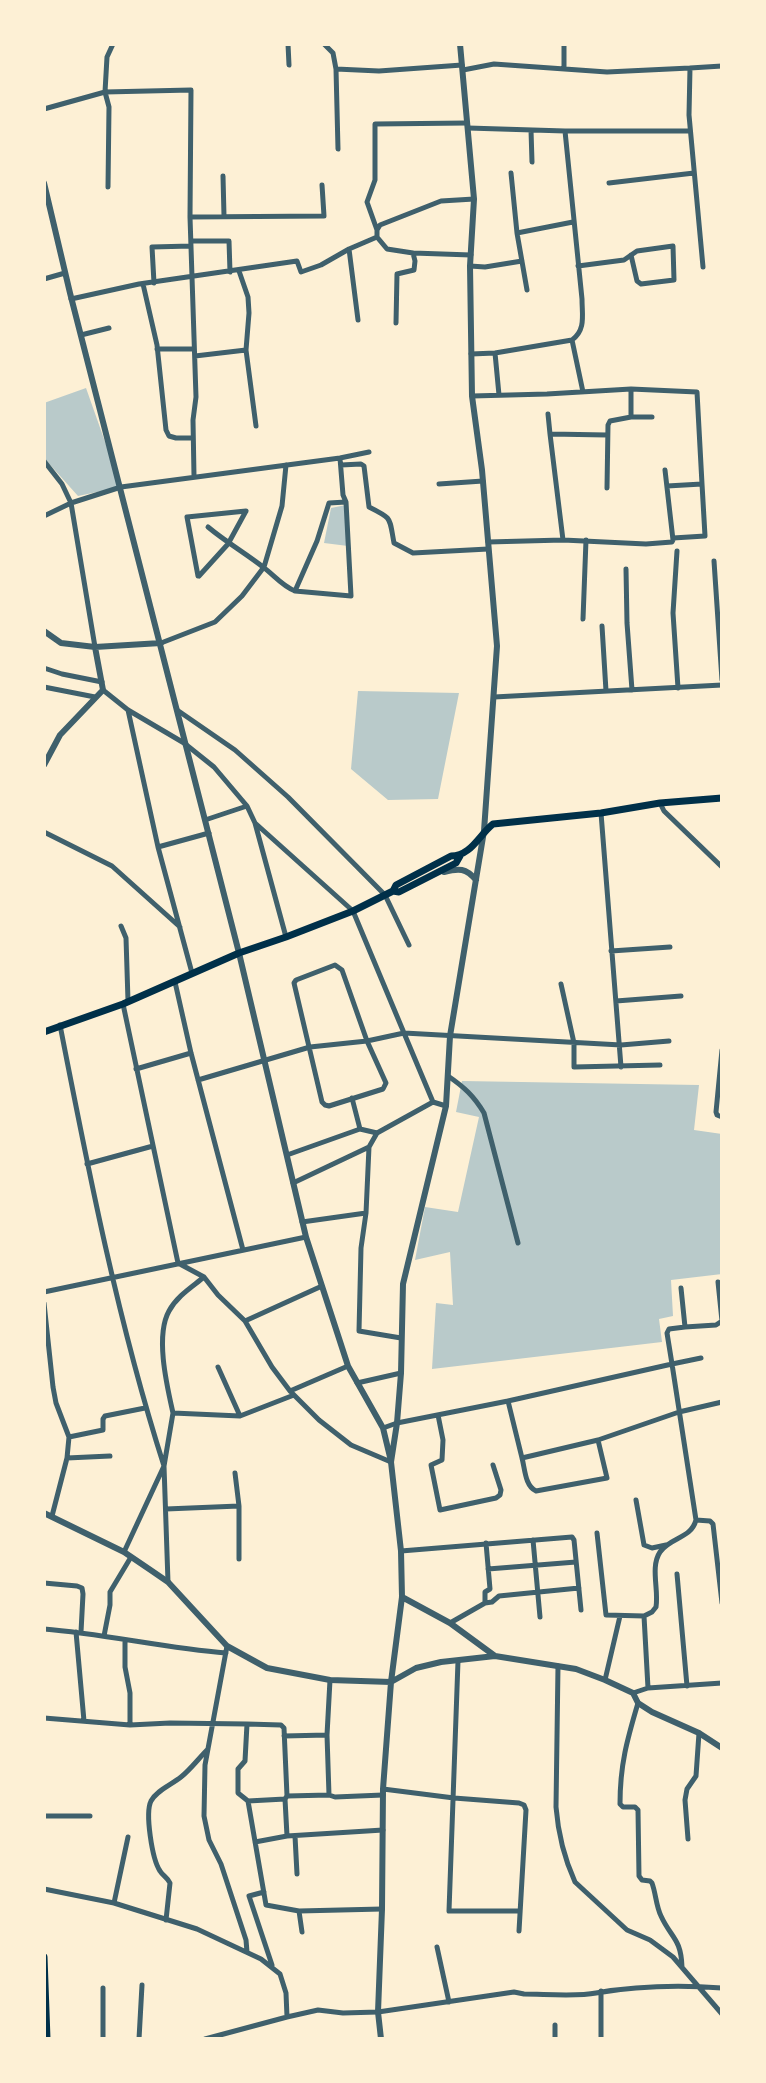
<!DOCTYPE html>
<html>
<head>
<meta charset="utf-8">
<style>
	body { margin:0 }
	#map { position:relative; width:766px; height:2083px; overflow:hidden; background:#fdf0d5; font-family:"Sofia Sans Condensed",sans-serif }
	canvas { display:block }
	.frame { position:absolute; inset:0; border:46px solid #fdf0d5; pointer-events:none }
</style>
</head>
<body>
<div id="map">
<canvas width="766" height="2083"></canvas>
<div class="frame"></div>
</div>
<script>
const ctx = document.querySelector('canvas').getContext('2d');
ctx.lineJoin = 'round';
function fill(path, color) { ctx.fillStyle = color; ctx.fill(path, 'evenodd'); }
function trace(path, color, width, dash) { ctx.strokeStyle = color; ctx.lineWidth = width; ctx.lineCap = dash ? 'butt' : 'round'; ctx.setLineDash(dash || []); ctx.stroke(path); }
const green = new Path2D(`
	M86 388 121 487 78 496 44 458V403Z
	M346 505 348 546 324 543 331 508Z
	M358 691 459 693 438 799 388 800 351 769Z
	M462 1081 699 1085 694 1130 722 1134V1274L671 1280 673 1316 659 1319 662 1342 432 1369 436 1303 453 1305 450 1252 415 1260 425 1207 458 1212 479 1117 456 1112Z`);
const minor = new Path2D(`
	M288 44 289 65
	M324 44 333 53 336 69 379 71 462 65
	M564 44V69
	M336 69 338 149
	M463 70 494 64 607 72 690 68
	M44 109 105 92 191 90 190 217 196 397 193 420 194 476
	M468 128 565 131H690
	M531 130 532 162
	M511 173 517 233 573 222
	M223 176 224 216
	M609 183 694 173
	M108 187 109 107 105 92 107 57 113 44
	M190 217 324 216 322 185
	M377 230 367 202 375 180V124L467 123
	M517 233 527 290
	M191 241H229L230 272
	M413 253 471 255
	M470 266 485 267 522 261
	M578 266 624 260 637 251 673 246 674 280 641 284 637 281 631 255
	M703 267 689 115 690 68 722 66
	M44 279 65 273
	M154 283 152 247 191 246
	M143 284 157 345 166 430 169 436 176 438H193
	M71 299 139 284 297 261 301 272 321 265 349 249
	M358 320 349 249 377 237
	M396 323 397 274 414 270 415 261 413 253 387 249 377 237V230L380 225 441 201 474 199
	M81 335 109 328
	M572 340 583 392
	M157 349H194
	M246 350 256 426
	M495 353 499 395
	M471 354 495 353 572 340C586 330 582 315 582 299L565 131
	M195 356 246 350 249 313 248 297 239 271
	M472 396 547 394 631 389 697 392 702 484 667 486
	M548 414 550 434
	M631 417H652
	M340 458 343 495 346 502 351 596 295 591 317 541 329 503 346 502
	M44 461 62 484 71 503 95 647
	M341 465 361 464 364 466 369 507C393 519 389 517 394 543L413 553 488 549
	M439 484 483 481
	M607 488 608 425 610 421 631 417V389
	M44 516 71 503 121 487 340 458 369 452
	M208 527C226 542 245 553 263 567 274 575 282 586 295 591
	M673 538 705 536 702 484
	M563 540 550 434 607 435
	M488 542 563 540 646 544 672 542 673 540 665 470
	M677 551 673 613 678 688
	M714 561 722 680
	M626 569 627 623 632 690
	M198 576 187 517 246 511
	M199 576 228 544 246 511
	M583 619 586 540
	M602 626 606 691
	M161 643 215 622 242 596 264 567 282 506 286 465
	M44 668 62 674 102 682
	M44 687 95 697
	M103 690 128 710 184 743 214 767 247 806
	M494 697 722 685
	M128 710 158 847 192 973
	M177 710 235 750 288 797 385 895 409 945
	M660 803 664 811 722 867
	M601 813 621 1067
	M205 820 247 806 255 823
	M44 832 112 866 180 927
	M158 847 209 833
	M121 926 126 938 128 1001
	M611 951 670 947
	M335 965 342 970 367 1041 386 1083 383 1089 329 1106 325 1105 322 1102 294 983 296 980Z
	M175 982 191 1053 243 1250
	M561 984 574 1043V1067L660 1065
	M616 1001 681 996
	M123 1004 178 1263 204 1277 218 1295 245 1321 272 1367 290 1391 319 1420 351 1445 391 1462
	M60 1025C89 1174 118 1322 164 1466L124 1552
	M722 1050 716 1112 717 1115 722 1117
	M136 1069 191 1053
	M448 1076C464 1087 474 1096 484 1113L518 1243
	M198 1080 310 1047 367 1041 404 1033 353 911 255 823 286 937
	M352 1098 360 1129 377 1133
	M446 1106 433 1102 404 1033 621 1045 669 1041
	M287 1155 360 1129
	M87 1164 153 1146
	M293 1183 369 1147
	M302 1222 366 1213
	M204 1277C192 1287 177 1296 169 1311 155 1336 167 1386 173 1413L240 1416 294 1395
	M681 1288 685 1327 669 1329 667 1333 672 1364 701 1358
	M44 1292 306 1237
	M44 1303 53 1387 56 1403 69 1437 67 1458 52 1516
	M245 1321 322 1286
	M685 1327 716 1325 722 1321 718 1282
	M401 1338 359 1331 361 1248 366 1213 369 1147 377 1133 433 1102
	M218 1367 240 1416
	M357 1383 401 1373
	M290 1391 348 1366
	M508 1401 672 1364 696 1520 710 1521 713 1524 722 1603
	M438 1415 443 1440 442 1460 431 1465 440 1510 496 1498 500 1495 501 1490 493 1465
	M383 1428 397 1423 508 1401 522 1458 598 1440 679 1412 722 1402
	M69 1437 103 1430V1419L105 1416 145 1408
	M67 1458 110 1456
	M522 1458C525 1469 525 1486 536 1491L607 1478 598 1440
	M235 1473 239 1506V1559
	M636 1500 644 1545 652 1548 666 1545
	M166 1509 239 1506
	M597 1533 606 1615 644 1616
	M533 1540 540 1617
	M401 1551 572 1537 574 1540 581 1610
	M488 1569 576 1562
	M677 1574 687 1686
	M168 1582 164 1466 173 1413
	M44 1583 77 1586 82 1588 83 1594 81 1632
	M485 1603 492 1602 499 1596 579 1588
	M450 1623 485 1603V1592L490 1589 486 1543
	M44 1629C105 1634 165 1648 226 1653
	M76 1632 84 1721
	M104 1636 110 1605V1592L131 1557
	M125 1640V1667L130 1693V1725
	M227 1646 205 1765 204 1816 209 1840 221 1864 246 1940 247 1952
	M458 1661 449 1911H519
	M558 1666 556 1807C558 1832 565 1860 575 1882L627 1930 650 1940 673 1957 722 2014
	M330 1680 327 1735 329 1795 287 1796 285 1799 287 1836 383 1830
	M605 1680 620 1616
	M648 1688 644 1616 652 1612 656 1607C659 1590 650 1567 660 1552 670 1537 691 1539 696 1520
	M633 1693 648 1688 722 1683
	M638 1703C627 1740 620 1765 620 1804L623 1807H635L638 1810 639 1876 642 1880 650 1881 652 1883C656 1894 656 1906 661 1916 671 1938 681 1938 682 1967
	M44 1718 130 1725 170 1723 247 1724
	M284 1736 327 1735
	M383 1789 454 1798 519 1803 524 1805 526 1810 519 1931
	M329 1795 335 1797 383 1795
	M287 1796 284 1728 281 1725 247 1724 245 1761 238 1769V1793L248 1801 266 1905 299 1911
	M248 1801 285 1799
	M44 1816H90
	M295 1836 297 1874
	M688 1839 685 1800 687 1789 696 1776 699 1733
	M255 1842 287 1836
	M44 1889 114 1903 197 1929 261 1959 280 1974 286 1993 287 2017
	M264 1892 249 1896 272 1965
	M114 1903 128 1837
	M166 1920 170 1883C167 1877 163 1876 160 1871 152 1859 145 1813 151 1801 157 1790 171 1785 181 1777 190 1770 199 1758 208 1749
	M302 1932 299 1911 382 1909
	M437 1947 449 2002
	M555 2025V2039
	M103 2039V1988
	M139 2039 142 1985
	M205 2039 287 2017 318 2010 343 2013 378 2012 514 1992 524 1994C544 1994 577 1997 596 1993 637 1986 681 1985 722 1988
	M601 2039V1991`);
const tertiary = new Path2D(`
	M44 183 70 293 239 953 306 1237 348 1366 383 1428 390 1457
	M44 631 61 643 95 647 161 643
	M44 765 60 735 103 690 95 647
	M444 872C459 868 466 868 476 880
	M44 1513 124 1552 152 1571 168 1582 227 1646 267 1668 330 1680 391 1682 416 1668 441 1662 495 1656
	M402 1597 450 1623 495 1656 576 1669 605 1680 633 1693 638 1703 652 1712 699 1733 722 1748
	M381 2039 378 2012 382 1909 383 1789 391 1682 402 1597 401 1551 391 1462 397 1423 401 1373 403 1284 446 1106 450 1036 484 831 497 646 482 470 472 396 470 266 474 199 460 44`);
const secondary = new Path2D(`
	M393 891 399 892 456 863 460 856
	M44 1032 123 1004 239 953 286 937 353 911 393 891 396 885 451 856C471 856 479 835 493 824L601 813 660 803 722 798
	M44 1957 47 2039`);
fill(green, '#b9caca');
trace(minor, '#3f606c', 5);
trace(tertiary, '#3f606c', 6);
trace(secondary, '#003049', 7);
</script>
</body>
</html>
